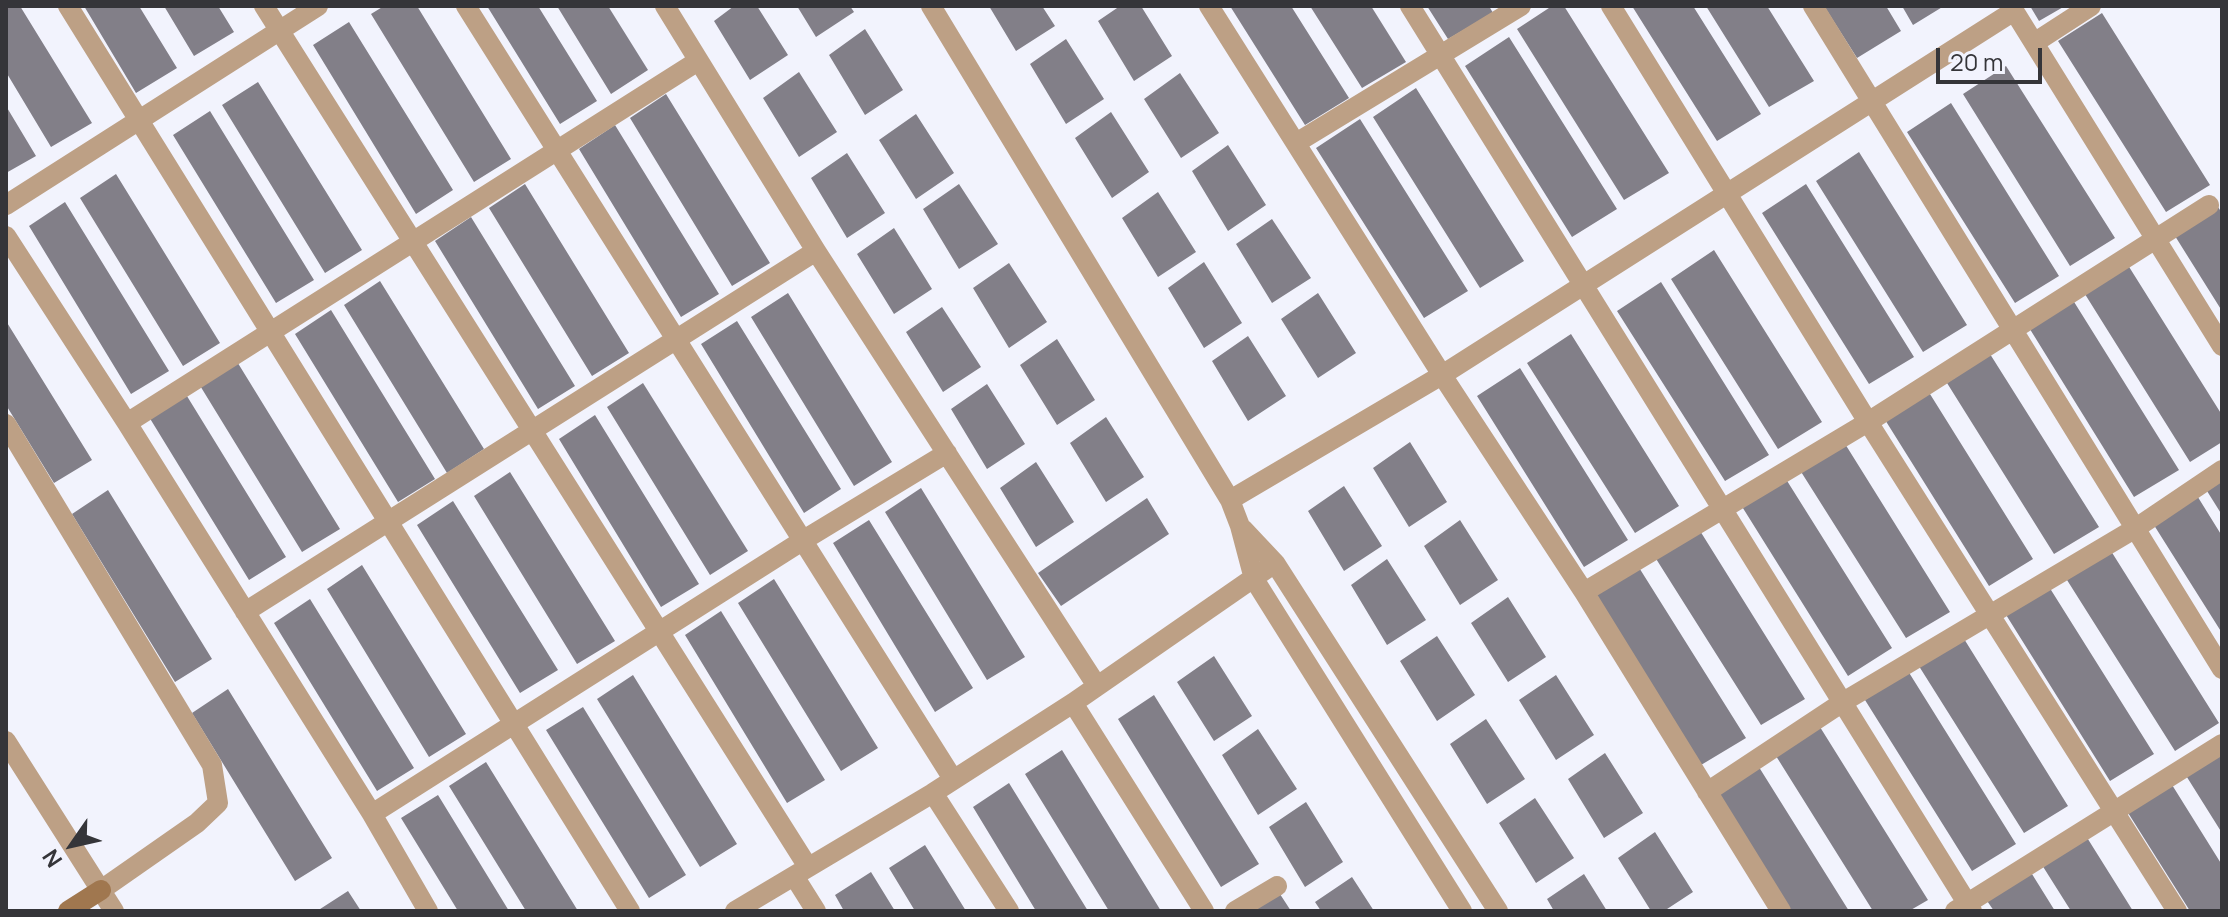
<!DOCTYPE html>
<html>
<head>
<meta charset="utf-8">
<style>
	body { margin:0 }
	#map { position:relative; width:2228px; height:917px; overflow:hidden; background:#f2f3fd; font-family:Manrope,sans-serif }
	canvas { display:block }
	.frame { position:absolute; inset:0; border:8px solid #353539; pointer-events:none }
	.north { position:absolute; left:32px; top:805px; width:80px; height:80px; -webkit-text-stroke:6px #f2f3fd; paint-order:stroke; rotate:236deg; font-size:22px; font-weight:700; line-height:32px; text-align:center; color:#353539 }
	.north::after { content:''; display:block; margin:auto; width:28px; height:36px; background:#353539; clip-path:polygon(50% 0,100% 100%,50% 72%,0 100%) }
	.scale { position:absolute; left:1936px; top:48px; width:106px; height:36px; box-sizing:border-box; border:4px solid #353539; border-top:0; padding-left:10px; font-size:24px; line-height:28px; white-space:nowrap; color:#353539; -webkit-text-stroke:6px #f2f3fd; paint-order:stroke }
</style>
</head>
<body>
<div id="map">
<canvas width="2228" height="917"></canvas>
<div class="frame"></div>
<div class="north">N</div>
<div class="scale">20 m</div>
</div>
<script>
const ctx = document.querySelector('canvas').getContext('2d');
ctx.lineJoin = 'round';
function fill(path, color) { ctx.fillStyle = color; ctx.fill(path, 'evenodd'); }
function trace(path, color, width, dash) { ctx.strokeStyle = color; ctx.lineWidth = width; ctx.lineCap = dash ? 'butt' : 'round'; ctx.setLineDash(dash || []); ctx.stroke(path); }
const building = new Path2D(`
	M6 6H20L92 123 51 147 6 72Z
	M84 6H139L177 68 136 93Z
	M164 6H218L234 32 194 56Z
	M384 6H417L511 159 474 182 371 14Z
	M487 6H538L597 101 560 124Z
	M557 6H608L648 70 611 94Z
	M734 6H757L788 55 750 80 714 21Z
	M797 6H850L854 12 816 37Z
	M989 6H1042L1055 26 1016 51Z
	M1120 6H1141L1172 56 1134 81 1098 21Z
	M1230 6H1291L1349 98 1305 125Z
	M1310 6H1371L1406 62 1362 88Z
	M1427 6H1489L1493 13 1448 39Z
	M1552 6H1564L1669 173 1624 200 1517 29Z
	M1632 6H1693L1761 114 1717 141Z
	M1706 6H1767L1814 81 1769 107Z
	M1824 6H1886L1901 31 1857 58Z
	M1902 6H1944L1913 25Z
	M2030 6H2065L2039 21Z
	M2102 13 2210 185 2166 212 2058 41Z
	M349 22 453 190 416 214 313 45Z
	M865 29 903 90 865 115 829 55Z
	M1509 37 1617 209 1572 237 1465 66Z
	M1066 39 1104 99 1066 124 1030 64Z
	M2006 66 2115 238 2070 266 1963 94Z
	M799 72 837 132 799 157 763 98Z
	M1180 73 1219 133 1181 158 1144 99Z
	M258 82 362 250 325 273 222 105Z
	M1416 88 1524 261 1480 288 1373 117Z
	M666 94 770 263 732 286 630 118Z
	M1951 103 2059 276 2015 303 1907 132Z
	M6 106 36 156 6 173Z
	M210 111 314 280 276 303 173 135Z
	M1111 112 1149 172 1112 198 1075 138Z
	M916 114 954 173 916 199 879 140Z
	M1360 119 1468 291 1424 318 1316 148Z
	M615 125 719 294 681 317 579 149Z
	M1228 145 1266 205 1228 231 1192 171Z
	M1859 152 1967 325 1923 352 1816 181Z
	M847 153 885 213 847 238 811 178Z
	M116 174 220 343 183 366 80 198Z
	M525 184 629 353 592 376 489 208Z
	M959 184 998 244 959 269 923 209Z
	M1806 184 1914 357 1869 384 1762 213Z
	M1158 192 1196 252 1158 277 1122 218Z
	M65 202 169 371 131 394 29 226Z
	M2218 207 2222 213V311L2175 236Z
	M471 217 575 386 538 409 435 241Z
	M1272 219 1311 278 1272 303 1236 244Z
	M894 228 932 289 894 314 857 254Z
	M1714 250 1822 422 1778 449 1671 279Z
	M1204 262 1242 323 1204 348 1168 288Z
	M2126 262 2222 415V442L2190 462 2083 291Z
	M1009 263 1047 322 1009 348 973 288Z
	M380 281 484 449 447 473 344 305Z
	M1661 282 1769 455 1725 481 1617 311Z
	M788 293 892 462 854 486 751 317Z
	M1318 293 1356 353 1318 378 1281 319Z
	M2071 297 2179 470 2134 497 2028 326Z
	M942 307 981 367 943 392 906 332Z
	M331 310 435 479 398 502 295 334Z
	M6 321 92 460 54 483 6 405Z
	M737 321 841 489 804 513 701 344Z
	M1571 334 1679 506 1635 533 1527 363Z
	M1248 336 1286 396 1248 421 1212 361Z
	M1057 339 1095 400 1057 425 1020 365Z
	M1990 354 2099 527 2054 554 1947 383Z
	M236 360 340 529 302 552 199 384Z
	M1520 368 1628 540 1584 567 1477 396Z
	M643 383 748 551 710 575 607 407Z
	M987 384 1025 444 987 469 951 409Z
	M1925 386 2033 559 1989 586 1882 415Z
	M182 388 286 557 249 580 146 412Z
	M595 415 699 584 661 607 559 439Z
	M1106 417 1144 477 1106 502 1070 443Z
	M1842 439 1950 612 1906 638 1798 467Z
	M1410 442 1447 502 1409 527 1373 468Z
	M1036 462 1074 522 1036 547 1000 488Z
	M510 472 615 641 577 664 474 496Z
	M1784 476 1892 648 1848 676 1741 505Z
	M2222 481V515L2207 491Z
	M1344 486 1382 546 1344 571 1308 511Z
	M921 488 1025 657 987 680 885 512Z
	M108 490 212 659 175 682 72 514Z
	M2196 494 2222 536V633L2152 522Z
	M1147 498 1169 534 1061 606 1038 573Z
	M453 501 558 670 520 693 417 525Z
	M869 520 973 688 935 712 833 543Z
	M1460 520 1498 580 1460 605 1424 546Z
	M1697 526 1805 699 1761 725 1653 554Z
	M2111 551 2219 723 2175 751 2067 580Z
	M1387 559 1426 620 1387 645 1351 585Z
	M362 565 466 734 429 757 327 589Z
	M1638 566 1746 738 1701 765 1594 594Z
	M774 579 878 748 841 771 738 603Z
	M2046 582 2154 754 2110 781 2003 610Z
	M1508 597 1546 657 1508 682 1471 623Z
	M310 599 414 768 377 791 274 623Z
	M721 611 825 780 787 803 685 635Z
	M1961 634 2068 806 2024 833 1917 663Z
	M1437 636 1475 695 1437 721 1400 661Z
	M1214 656 1252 716 1214 741 1177 682Z
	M1908 671 2016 844 1972 871 1865 700Z
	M633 675 737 844 700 867 597 699Z
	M1556 675 1594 735 1556 760 1519 700Z
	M228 689 332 858 295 881 192 713Z
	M1154 695 1259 864 1221 887 1118 719Z
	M583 707 686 875 649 898 546 730Z
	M1486 719 1525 779 1487 804 1450 744Z
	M1820 727 1928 900 1909 911H1873L1776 756Z
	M1258 729 1297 789 1258 815 1222 755Z
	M2222 749V833L2185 774Z
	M1062 750 1161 911H1109L1025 774Z
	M1605 753 1643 813 1604 838 1568 779Z
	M486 762 578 911H526L449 786Z
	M1757 764 1849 911H1788L1713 793Z
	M2169 780 2222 865V911H2190L2125 808Z
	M1009 783 1088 911H1036L973 807Z
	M438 795 509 911H458L401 818Z
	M1535 798 1574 858 1536 883 1499 823Z
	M1306 802 1343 862 1305 887 1269 827Z
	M1655 832 1693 892 1664 911H1651L1618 858Z
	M2086 836 2133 911H2071L2042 865Z
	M925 845 966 911H915L889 868Z
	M2027 866 2055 911H1994L1983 895Z
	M871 872 895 911H844L835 895Z
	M1584 874 1607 911H1554L1547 899Z
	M1352 877 1374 911H1321L1315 902Z
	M348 891 361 911H317Z
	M1278 891 1291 911H1248Z`);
const street = new Path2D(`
	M68 6 630 911
	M264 6 808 867
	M466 6 953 779
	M665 6 816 251 1097 686
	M931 6 1230 500 1240 526 1254 579 1462 911
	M1209 6 1442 375 1584 592 1781 911
	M1410 6 1972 911
	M1611 6 1868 422 2177 911
	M1813 6 2222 669
	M2011 6 2222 346
	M2034 43 2091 6
	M1296 143 1521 6
	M6 205 318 6
	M6 236 127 423 372 814 428 911
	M127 423 698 61
	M6 424 212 765 218 803 197 823 101 890
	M1230 500 1442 375 2014 11
	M1243 529 1275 563 1498 911
	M1584 592 1868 422 2209 205
	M245 612 816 251
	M1073 703 1204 911
	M6 741 114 911
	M1707 792 1843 702 2136 528 2222 470
	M933 793 1009 911
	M372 814 802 541 947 453
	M794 876 816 911
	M735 911 933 793 1073 703 1275 563
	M1235 911 1277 886
	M1955 911 2222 744`);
const secondary = new Path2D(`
	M68 911 101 890`);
fill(building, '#827f88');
trace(street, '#bda085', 20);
trace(secondary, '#a0774f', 20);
</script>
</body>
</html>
